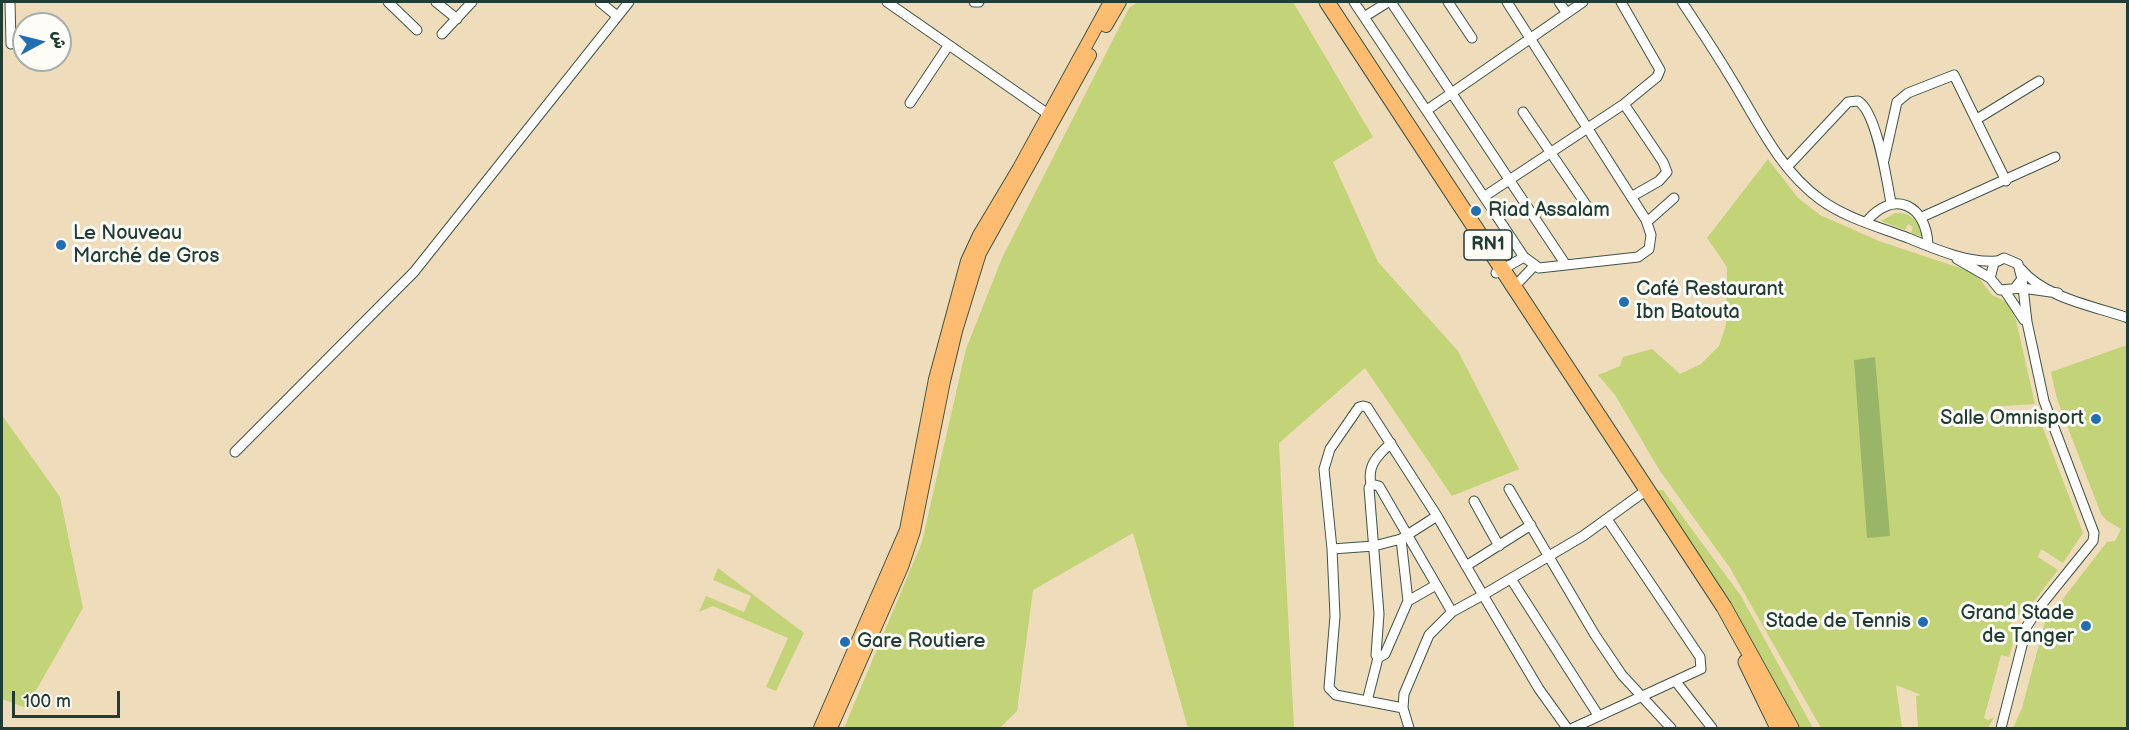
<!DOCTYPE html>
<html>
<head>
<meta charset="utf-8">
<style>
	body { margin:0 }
	#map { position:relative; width:2129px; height:730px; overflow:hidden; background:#efdcbb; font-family:"Balsamiq Sans","Playpen Sans Arabic",sans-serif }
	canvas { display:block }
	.frame { position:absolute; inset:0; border:3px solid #1f3d34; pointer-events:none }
	.north { position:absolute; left:12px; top:12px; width:60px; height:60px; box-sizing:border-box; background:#fdfcf7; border:2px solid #a4b0a9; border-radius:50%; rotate:83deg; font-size:16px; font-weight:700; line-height:24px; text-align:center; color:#1f3d34 }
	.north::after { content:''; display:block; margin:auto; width:21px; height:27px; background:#1f6fb2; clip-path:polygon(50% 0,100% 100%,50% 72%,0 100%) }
	.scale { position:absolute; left:12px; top:691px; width:108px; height:27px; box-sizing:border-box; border:3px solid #1f3d34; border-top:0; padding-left:8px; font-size:18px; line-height:21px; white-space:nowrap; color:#1f3d34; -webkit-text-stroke:4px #fdfcf7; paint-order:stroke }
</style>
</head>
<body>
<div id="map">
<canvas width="2129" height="730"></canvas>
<div class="frame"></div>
<div class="north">ش</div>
<div class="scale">100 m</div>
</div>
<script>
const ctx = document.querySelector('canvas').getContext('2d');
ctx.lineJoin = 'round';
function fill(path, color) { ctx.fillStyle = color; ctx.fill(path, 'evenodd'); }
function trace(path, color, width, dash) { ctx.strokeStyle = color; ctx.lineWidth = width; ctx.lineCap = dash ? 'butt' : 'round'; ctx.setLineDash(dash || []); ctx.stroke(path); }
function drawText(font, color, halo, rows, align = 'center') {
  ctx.font = font + ' "Balsamiq Sans",sans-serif'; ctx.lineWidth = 6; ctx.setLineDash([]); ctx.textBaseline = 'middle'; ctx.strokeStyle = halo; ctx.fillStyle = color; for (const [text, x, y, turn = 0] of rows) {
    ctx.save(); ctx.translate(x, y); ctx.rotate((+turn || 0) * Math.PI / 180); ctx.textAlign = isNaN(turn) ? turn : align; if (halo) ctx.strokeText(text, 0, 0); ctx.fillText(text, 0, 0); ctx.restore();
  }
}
const green = new Path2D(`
	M1138 2H1293L1373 137 1333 162 1378 262 1458 351 1519 469 1452 496 1365 368 1279 443 1294 728H1188L1133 533 1033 590 1017 711 1000 728H844L922 542 966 349 1002 258 1129 8Z
	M1768 159 1798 198 1820 215 1879 241 1966 270 1979 278 1992 295 2007 302 2016 320 2035 404 1991 407V418L2038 415 2083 533 2063 563 2041 549 2038 557 2058 570 2022 617 2015 614 2009 629 2016 632 2009 657 2001 655 1984 718 1988 720 1994 717 1988 728H1918L1916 696 1921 695 1896 685 1902 728H1821L1730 568 1660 471 1615 395 1598 375 1620 366 1623 357 1652 349 1680 374 1701 364 1719 346 1726 325 1727 267 1707 238Z
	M1895 213C1914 212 1919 223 1925 238L1911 233 1913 227 1908 224 1905 230 1881 221Z
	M2127 345V728H2013L2022 708 2045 622 2107 542 2115 541 2121 529 2106 520 2101 514 2057 399 2051 372Z
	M2 415 60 497 83 608 26 708 2 699Z
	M1656 490H1663L1741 596 1813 728H1800L1727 596Z
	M718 568 804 633 776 691 766 687 788 638 713 606 699 612 706 596 744 612 751 596 713 580Z`);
const forest = new Path2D(`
	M1875 357 1890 536 1867 538 1854 360Z`);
const minor = new Path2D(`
	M10 2 11 44
	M388 2 417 30
	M436 2 457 19
	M600 2 617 16
	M887 2 1048 114
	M974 2H979
	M1354 2 1524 257
	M1391 2 1566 265
	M1448 2 1472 38
	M1559 2 1566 12
	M1621 2 1660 70 1657 77 1624 104
	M1682 2C1698 26 1714 50 1729 75 1756 118 1778 169 1821 200 1846 218 1879 227 1908 238 1935 249 1967 263 1996 261
	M1364 17 1388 2
	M442 34 472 2
	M910 103 948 46
	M1427 110 1583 2
	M1523 112 1589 209
	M1977 119 2039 81
	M1884 160 1897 102 1908 93 1954 75 2006 181
	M1788 166 1848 102 1858 101C1877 112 1887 182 1891 203
	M1485 196 1624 104 1663 162 1667 172 1659 181 1631 197
	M1922 217 2055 157
	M1647 222 1674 198
	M1866 222C1894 188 1927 205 1928 246
	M1957 259 1990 278
	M2021 269C2045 298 2094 306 2128 318
	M1496 273 1524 257 1539 268 1638 257 1649 249 1651 235 1646 220 1507 2
	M1515 286 1534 266
	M2015 288 2022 279 2018 264 2004 258 1994 263 1990 278 2000 290 2022 288 2058 293
	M2005 291 2024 320
	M235 452 414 272 629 2
	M1371 484C1367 465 1378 455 1391 443
	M1509 489 1595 635 1622 675 1671 728
	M1474 501 1499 546
	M1401 539 1408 601
	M1332 549 1374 546 1401 539 1437 516
	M1466 566 1531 525
	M1511 579 1598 715
	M1378 658 1385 654 1408 601 1436 585
	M1677 683 1712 728
	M1367 701 1378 658 1376 655 1379 614 1369 488 1371 484 1379 486 1452 612
	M1403 708 1336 695 1329 688 1335 616 1332 549 1324 469 1330 449 1359 407 1363 406 1367 407 1437 516 1483 595 1452 612 1429 635 1404 694 1403 708 1409 728
	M1567 728 1539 689 1483 595 1583 536 1648 489
	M1573 728 1701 669 1700 657 1607 519
	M2001 728 2027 626 2038 609 2093 541 2094 533 2044 401 2027 322 2022 279`);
const major = new Path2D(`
	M1106 26 1120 2
	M820 728 906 530 935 379 967 261 979 235 1019 168 1110 2
	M831 728 902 567 914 531 944 381 956 331 980 253 1090 55`);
const highway = new Path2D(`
	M1327 2 1724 607 1791 728
	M1746 662 1778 728`);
const markers = [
	[1476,211,6,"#1f6fb2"],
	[61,245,6,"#1f6fb2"],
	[1624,302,6,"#1f6fb2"],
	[2096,419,6,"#1f6fb2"],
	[1923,622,6,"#1f6fb2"],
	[2086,626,6,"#1f6fb2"],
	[845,642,6,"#1f6fb2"]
];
const shields = [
	[1488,245,48]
];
const shieldNames = [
	["RN1",1488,245]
];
const poiNames = [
	["Riad Assalam",1488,211],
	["Le Nouveau",73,234],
	["Marché de Gros",73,257],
	["Café Restaurant",1636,290],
	["Ibn Batouta",1636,313],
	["Salle Omnisport",2084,419,"right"],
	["Grand Stade",2074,614,"right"],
	["de Tanger",2074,637,"right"],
	["Stade de Tennis",1911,622,"right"],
	["Gare Routiere",857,642]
];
fill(green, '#c2d477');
fill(forest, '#99b668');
trace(minor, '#3e5548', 11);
trace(major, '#3e5548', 14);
trace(highway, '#3e5548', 17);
trace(minor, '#fff', 9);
trace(major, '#fdbc6f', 12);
trace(highway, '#fdbc6f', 15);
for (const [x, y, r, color] of markers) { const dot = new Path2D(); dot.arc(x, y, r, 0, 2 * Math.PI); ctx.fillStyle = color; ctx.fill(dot); trace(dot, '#fdfcf7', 2); }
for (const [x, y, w] of shields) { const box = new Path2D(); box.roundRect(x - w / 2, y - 15, w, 30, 4.5); ctx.fillStyle = '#fdfcf7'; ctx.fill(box); trace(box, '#1f3d34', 1.5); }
drawText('bold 18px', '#1f3d34', null, shieldNames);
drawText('20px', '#1f3d34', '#fdfcf7', poiNames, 'left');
</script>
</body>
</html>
